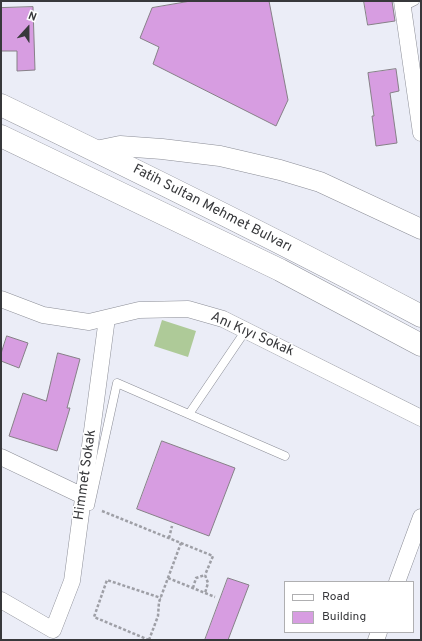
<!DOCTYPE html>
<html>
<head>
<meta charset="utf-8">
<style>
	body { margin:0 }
	#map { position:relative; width:422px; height:641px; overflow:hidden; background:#ebedf7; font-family:Overpass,sans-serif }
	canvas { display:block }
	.frame { position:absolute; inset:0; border:2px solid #37383b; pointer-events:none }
	.legend { position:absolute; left:284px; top:581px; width:130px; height:52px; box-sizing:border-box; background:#fff; border:1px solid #afafb1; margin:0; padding:5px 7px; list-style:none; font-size:12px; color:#37383b }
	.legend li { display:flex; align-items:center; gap:8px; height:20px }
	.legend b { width:20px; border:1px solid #afafb1 }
	.north { position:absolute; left:8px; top:8px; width:40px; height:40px; -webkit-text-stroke:3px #fff; paint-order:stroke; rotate:21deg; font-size:11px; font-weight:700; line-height:16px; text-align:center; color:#37383b }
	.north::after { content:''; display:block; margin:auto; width:14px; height:18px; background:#37383b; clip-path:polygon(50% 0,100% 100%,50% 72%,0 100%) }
</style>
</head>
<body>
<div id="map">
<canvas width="422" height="641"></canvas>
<div class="frame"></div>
<ul class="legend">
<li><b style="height:5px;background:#fff"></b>Road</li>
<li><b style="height:11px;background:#d79de1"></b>Building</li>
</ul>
<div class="north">N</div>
</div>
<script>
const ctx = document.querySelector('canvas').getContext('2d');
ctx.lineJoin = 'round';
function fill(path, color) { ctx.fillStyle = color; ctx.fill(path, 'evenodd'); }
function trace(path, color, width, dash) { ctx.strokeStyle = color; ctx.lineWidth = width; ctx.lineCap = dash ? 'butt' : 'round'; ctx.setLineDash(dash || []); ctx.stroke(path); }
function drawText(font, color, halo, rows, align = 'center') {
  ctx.font = font + ' Overpass,sans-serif'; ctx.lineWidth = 3; ctx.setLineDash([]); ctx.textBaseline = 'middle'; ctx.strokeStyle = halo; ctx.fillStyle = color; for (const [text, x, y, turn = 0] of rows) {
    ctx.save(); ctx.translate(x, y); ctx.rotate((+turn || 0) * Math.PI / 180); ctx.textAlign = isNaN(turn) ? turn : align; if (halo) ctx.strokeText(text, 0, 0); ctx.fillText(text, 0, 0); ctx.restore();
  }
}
const green = new Path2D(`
	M162 320 196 331 188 357 154 346Z`);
const building = new Path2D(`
	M191 1H269L288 100 276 126 153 64 159 47 140 38 152 8Z
	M364 1H392L395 21 368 25Z
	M33 7 35 70 17 71V51H1V8Z
	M396 69 399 91 390 93 397 143 376 146 372 116H374L368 73Z
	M7 336 28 343 19 368 1 361V354Z
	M58 353 80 359 67 408H70L57 451 9 436 23 393 46 401Z
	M162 441 235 468 209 536 137 509Z
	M228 578 249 585 228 640H205Z`);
const path = new Path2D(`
	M102 511 213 556 205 575
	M169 538 172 526
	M168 578 215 597
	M193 588 196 578 205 575 208 583 205 593
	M149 640 94 617 107 580 161 598
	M149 640 158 616 159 602 181 543`);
const service = new Path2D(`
	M403 7 415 1
	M189 414 246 330
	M90 506 117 383 285 456`);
const minor = new Path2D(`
	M402 1 421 133
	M1 299 43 315 89 322 139 310 188 309 223 319 421 418
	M1 457 83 496
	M397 582 421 517
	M1 600 53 630 72 581 107 318
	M376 640 379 632`);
const tertiary = new Path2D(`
	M96 151 120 146 162 149 220 156 280 170 320 182 421 229`);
const primary = new Path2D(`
	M1 105C142 173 283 243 421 316
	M1 136 280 270 421 345`);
const streetNames = [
	["Fatih Sultan Mehmet Bulvarı",212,209,27],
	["Anı Kıyı Sokak",252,335,24],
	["Himmet Sokak",86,475,-82]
];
fill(green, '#aeca98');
fill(building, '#d79de1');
trace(building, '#868087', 1);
trace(service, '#8b8d96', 9);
trace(minor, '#8b8d96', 17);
trace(tertiary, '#8b8d96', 21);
trace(primary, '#8b8d96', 23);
trace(path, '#9e9fa6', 2.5, [3, 2]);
trace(service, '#fff', 8);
trace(minor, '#fff', 16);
trace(tertiary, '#fff', 20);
trace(primary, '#fff', 22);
drawText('14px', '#37383b', '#fff', streetNames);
</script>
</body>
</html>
